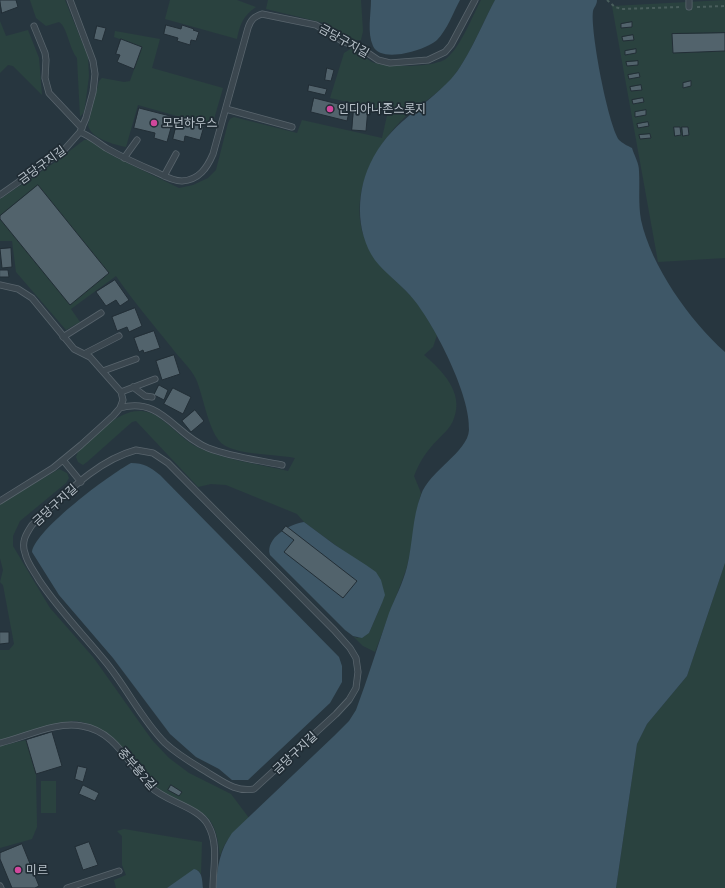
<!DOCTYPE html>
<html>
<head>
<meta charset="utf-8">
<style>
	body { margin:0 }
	canvas { display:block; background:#27363f }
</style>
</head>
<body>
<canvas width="725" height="888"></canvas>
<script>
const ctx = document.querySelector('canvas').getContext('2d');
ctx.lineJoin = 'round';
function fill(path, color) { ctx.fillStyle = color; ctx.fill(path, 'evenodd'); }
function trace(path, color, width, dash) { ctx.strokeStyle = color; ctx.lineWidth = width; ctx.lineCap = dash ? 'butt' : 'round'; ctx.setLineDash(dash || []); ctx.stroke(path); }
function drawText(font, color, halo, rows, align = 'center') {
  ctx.font = font + ' Ubuntu,"Noto Sans KR",sans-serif'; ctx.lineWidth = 3.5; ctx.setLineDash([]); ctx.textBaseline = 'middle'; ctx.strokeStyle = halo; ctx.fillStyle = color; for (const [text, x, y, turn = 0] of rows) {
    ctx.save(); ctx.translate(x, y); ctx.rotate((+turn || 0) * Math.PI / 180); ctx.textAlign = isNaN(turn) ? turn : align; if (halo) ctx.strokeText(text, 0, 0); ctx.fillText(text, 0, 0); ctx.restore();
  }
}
const green = new Path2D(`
	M30 0H65L88 57 89 76 86 99 84 112 80 117 77 58C69 48 67 26 59 22L46 26 36 18Z
	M170 0H237L256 7C243 16 240 24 237 39L165 19Z
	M268 0H361L363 31 361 40H353L324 23 266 9Z
	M481 0H495C482 24 469 57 453 77 440 93 421 103 406 116 373 147 346 199 367 244 375 263 398 282 412 297 422 308 429 322 437 335L433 347 424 355C442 370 464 393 454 418 451 429 438 438 431 447 423 456 418 466 414 476L421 493 416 514 412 545 406 570 375 652 363 646 353 636 357 638 369 633 382 603 349 555 304 522 297 514 226 485 211 484 198 487 136 421 132 422 87 462 83 465 78 462 76 457 78 452C101 431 130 394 162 420 175 429 184 441 199 448 225 460 259 464 288 471L295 458C276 454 239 455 224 445 209 436 204 397 196 379 191 368 179 358 172 348 153 324 133 301 116 276L71 309 80 322 66 330 16 272 12 241H0V199L54 163 84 140H89L113 156 179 188 193 185 208 178 216 170 228 123 230 119 234 117 297 133 302 120 382 138 388 111 330 98 344 53 352 48C358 53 365 58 372 62 386 68 436 68 447 58 461 46 472 17 481 0Z
	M725 0V258L658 262 612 6Z
	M0 21 6 36 28 30 39 58 42 95 13 66 8 65 0 73Z
	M115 31 160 39 152 68 223 88 212 126 138 105 126 147C115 145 90 138 88 125L99 81 102 78 124 82 130 81 142 47 114 37Z
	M59 469 67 473 69 478 66 483 20 521 13 536V546L50 608 93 657 152 740 169 758 189 773 231 794 249 818C236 829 225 839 220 856 218 842 217 826 206 816 193 804 168 799 153 786 128 763 115 726 76 721 61 720 19 736 0 740V650H9L14 644 3 585 0 582 3 570 0 558V504Z
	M725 563V888H616L637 744 647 724 687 676Z
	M26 740 36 774 37 827 32 839 0 848V746Z
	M41 781H56V813H41Z
	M124 829 202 842 201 874 198 870 167 888H116L114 880 126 875 122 865V836L117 831Z`);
const water = new Path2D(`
	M371 0H460C453 13 447 30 437 40 426 50 381 64 373 46 367 33 371 14 371 0Z
	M495 0H597C597 5 594 7 593 11 590 30 608 124 619 140 622 143 628 146 632 148 634 155 639 163 639 171 640 188 638 203 641 220 651 266 690 321 725 352V563L687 676 647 724 637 744 616 888H216C217 867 220 850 232 833L334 736 349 721 356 710C368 678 378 645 389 613 395 598 403 583 407 567 413 543 412 518 421 495 429 471 468 452 469 430 471 396 435 326 414 300 404 287 390 277 379 265 356 239 355 195 370 164 390 122 422 110 451 79 467 62 483 22 495 0Z
	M131 463C144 463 150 467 160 475L339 657 342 666V682L330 703 248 780H232L219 769 196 757 170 734 113 658 59 595 32 552C36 529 109 475 131 463Z
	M304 522 335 545 366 565 376 572 381 580 385 595 382 603 369 633 362 638 353 636 345 630 270 555C265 538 290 524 304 522Z
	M194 869C203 871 202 881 203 888H167Z`);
const building = new Path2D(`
	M0 0H16L18 7 2 13Z
	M632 22V27L621 28V24Z
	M166 25 181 29 182 25 194 29 193 30 199 32 196 41 191 40 190 45 177 41 178 38 164 34Z
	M97 26 106 28 102 41 94 39Z
	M725 33V51L673 53 672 34Z
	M633 35 634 40 623 41 622 37Z
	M121 39 142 47 134 69 117 62 120 55 116 54Z
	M636 49V53L625 55V51Z
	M638 61V65L627 66 626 62Z
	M327 68 334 70 331 81 325 80Z
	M639 73 640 77 629 79 628 75Z
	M691 81V86L683 88V83Z
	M309 85 327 89 325 95 308 91Z
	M641 85 642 90 631 91 630 87Z
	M314 98 350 107 347 121 311 112Z
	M643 98 644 102 633 104 632 100Z
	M354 107 368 108 366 131 352 130Z
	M139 108 174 117 167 142 154 138 155 133 134 128Z
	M646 110V115L635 117V112Z
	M178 119 204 126 200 140 185 136 184 142 173 139Z
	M648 122 649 126 638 128 637 124Z
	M674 127H680L681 135 675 136Z
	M682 127H688L689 135 683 136Z
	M650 134 651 138 640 139 639 135Z
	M38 185 109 273 70 305 0 219V216Z
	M11 248 12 267 2 268 0 249Z
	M0 270H8L9 277H0Z
	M115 280 129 300 120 306 116 300 106 306 96 292Z
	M135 308 142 326 129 332 127 327 117 331 112 317Z
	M154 331 160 348 144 353 143 350 139 352 134 338Z
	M174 355 180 374 162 380 156 361Z
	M159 385 168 390 164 400 154 395Z
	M173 388 191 397 183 414 164 404Z
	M195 410 204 421 191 432 182 421Z
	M286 526 357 581 343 598 284 552 294 540 282 531Z
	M0 632H9V643L0 644Z
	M52 732 62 766 36 774 26 740Z
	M78 766 87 768 83 782 75 779Z
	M83 785 99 793 95 801 79 794Z
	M171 785 182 792 179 796 168 790Z
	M89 842 98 865 83 870 75 847Z
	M22 844 39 886 35 888H12L0 859V853Z`);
const path = new Path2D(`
	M607 0 615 7 622 9 681 7
	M697 7 725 6`);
const service = new Path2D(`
	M689 0V7
	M34 26 45 53 46 60 45 78 49 93 82 128
	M226 109 292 127
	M80 132C90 136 97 142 106 148 122 157 139 165 156 172 164 176 173 181 182 181 199 180 207 168 213 154L248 28C251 19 254 17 262 14L316 25 342 41 362 49 378 60 390 63 428 60 445 52 451 45 475 0
	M124 158 137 140
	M164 176 176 154
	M0 195 64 150 80 132 86 118 93 92 95 74 93 61 70 0
	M0 285 18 289 32 298 74 349 90 357 121 392 123 400 120 408 113 416 81 445 53 468 0 501
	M63 337 101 313
	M84 354 119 336
	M103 371 136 359
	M133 387 145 396 152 397
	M121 392 155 379
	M120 408C161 396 175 435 208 448 231 457 258 460 282 465
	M136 450 153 453 168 463 334 630 350 648 356 658 358 672 356 688 349 700 336 714 254 789C236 792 225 783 210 774 194 764 179 756 165 743 141 719 126 686 104 660 81 632 59 610 39 580 34 571 27 563 25 553 21 542 26 534 32 525 63 497 95 461 136 450Z
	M63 460 81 482
	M0 743C26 737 55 721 82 726 116 731 129 766 151 787 166 802 199 807 208 825 219 844 213 868 213 888
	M0 886 1 888
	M67 888 119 871`);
const markers = [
	[330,109,4,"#d1479c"],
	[154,123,4,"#d1479c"],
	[18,870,4,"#d1479c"]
];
const streetNames = [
	["금당구지길",344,41,29],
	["금당구지길",42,165,-36],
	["금당구지길",55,505,-42],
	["금당구지길",295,753,-43],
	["중부흥2길",137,769,49]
];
const poiNames = [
	["인디아나존스롯지",338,109],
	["모던하우스",162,123],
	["미르",26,870]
];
fill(green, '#2a423f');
fill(water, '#3e5767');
fill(building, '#52636c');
trace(building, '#222e36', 1);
trace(service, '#59656d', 7);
trace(path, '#495e5c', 2, [3, 3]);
trace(service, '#3b474f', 5.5);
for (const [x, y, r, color] of markers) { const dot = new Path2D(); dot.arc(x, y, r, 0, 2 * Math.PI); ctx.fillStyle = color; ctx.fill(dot); trace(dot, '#202c34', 1.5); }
drawText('12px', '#b8c2ca', '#202c34', streetNames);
drawText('12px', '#b8c2ca', '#202c34', poiNames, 'left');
</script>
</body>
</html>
